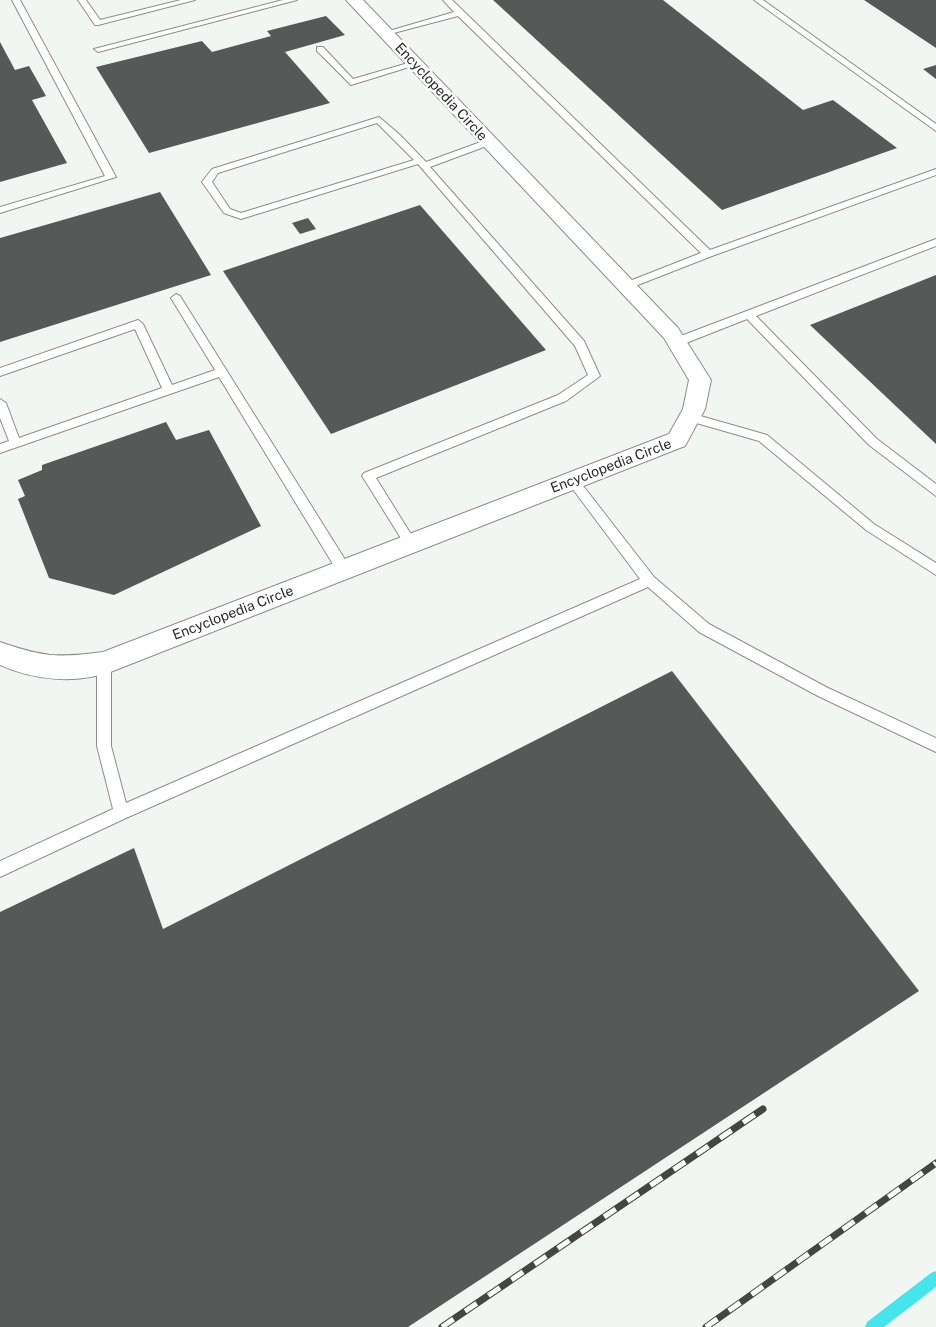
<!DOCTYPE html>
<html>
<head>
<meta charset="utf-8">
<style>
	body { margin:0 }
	canvas { display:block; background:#f2f6f3 }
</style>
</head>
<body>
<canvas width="936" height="1327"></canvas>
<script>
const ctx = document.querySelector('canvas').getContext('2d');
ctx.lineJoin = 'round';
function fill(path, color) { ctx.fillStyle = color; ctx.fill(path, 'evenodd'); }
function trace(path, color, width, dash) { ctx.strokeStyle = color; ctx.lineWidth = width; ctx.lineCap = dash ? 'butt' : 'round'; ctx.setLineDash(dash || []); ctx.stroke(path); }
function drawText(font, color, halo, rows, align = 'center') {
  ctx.font = font + ' "Public Sans",sans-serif'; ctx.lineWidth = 5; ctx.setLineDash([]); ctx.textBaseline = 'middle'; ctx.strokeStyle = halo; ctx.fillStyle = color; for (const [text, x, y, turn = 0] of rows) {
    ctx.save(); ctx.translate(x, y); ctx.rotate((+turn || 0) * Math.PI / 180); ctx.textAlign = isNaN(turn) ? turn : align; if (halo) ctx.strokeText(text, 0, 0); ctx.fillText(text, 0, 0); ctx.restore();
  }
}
const stream = new Path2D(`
	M936 1271V1287L884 1327H865L867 1322 931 1273Z`);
const building = new Path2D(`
	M493 0H663L803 110 833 100 897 148 722 210Z
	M864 0H936V48Z
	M326 16 345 35 285 52 330 103 149 153 96 67 202 41 212 52 271 36 267 31Z
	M0 42 15 70 29 66 46 96 32 100 67 163 0 182Z
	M936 65V79L923 69Z
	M160 192 211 275 0 342V238Z
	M420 205 546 350 331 434 223 271Z
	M308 218 316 229 300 234 292 223Z
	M936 275V444L810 325Z
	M166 422 176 440 209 430 261 526 114 595 49 578 18 499 25 496 18 480 42 470V465Z
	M672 671 919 991 408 1327H0V912L134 848 163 929Z`);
const service = new Path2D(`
	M12 0H20L116 177 0 213V207L105 176Z
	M78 0H86L100 20 181 0H195L98 25H95Z
	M283 0H297L98 52 94 49Z
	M443 0H452L710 250 936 169V175L712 256 630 288H622V284L701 253 458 16 386 35 382 33 454 12Z
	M754 0H763L936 124V131Z
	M317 47H323L353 79 415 61 419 64 351 85 317 51Z
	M379 117 400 135 426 162 486 140H492V144L430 167 584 341 600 376 566 401 376 478 417 544 411 549 407 548 364 479 362 476 364 473 558 395 588 375 575 346 418 164 241 219 224 213 202 182 212 169ZM377 123 414 160 241 213 230 209 212 182 218 173Z
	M936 239V246L756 316 877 439 936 484V496L869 445 747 319 681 345H673L672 342 673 339Z
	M176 294 180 296 349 566 350 570 349 574H339L219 377 0 453V444L9 441 0 418V399L6 403 19 438 162 388 135 329 0 376V368L138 320 143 324 172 385 215 370 171 298Z
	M690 413 767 435 874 524 936 563V575L866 530 759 441 686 420 684 417Z
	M573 476 577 478 654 577 709 624 828 688 936 738V752L818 696 699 632 648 587 126 818 0 877V861L113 809 97 746V663L99 659 104 657 109 659 111 663V746L126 803 640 579 569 484 567 481 569 478Z`);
const minor = new Path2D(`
	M346 0H363L678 328 711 380 705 409 685 446 113 671C77 684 35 681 0 665V642C43 657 58 658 103 652L669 434 683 409 689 380 664 338Z`);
const rail = new Path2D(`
	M442 1327 763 1109
	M706 1327 936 1163`);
const streetNames = [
	["Encyclopedia Circle",441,92,47],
	["Encyclopedia Circle",611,466,-21],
	["Encyclopedia Circle",233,613,-21]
];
fill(stream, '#45e5ec');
fill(building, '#565958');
trace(service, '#8b8e8b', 2);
trace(minor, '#8b8e8b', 2);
fill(service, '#fff');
fill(minor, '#fff');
trace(rail, '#444644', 7);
trace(rail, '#fff', 5, [14]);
drawText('14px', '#282928', '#fff', streetNames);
</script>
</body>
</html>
